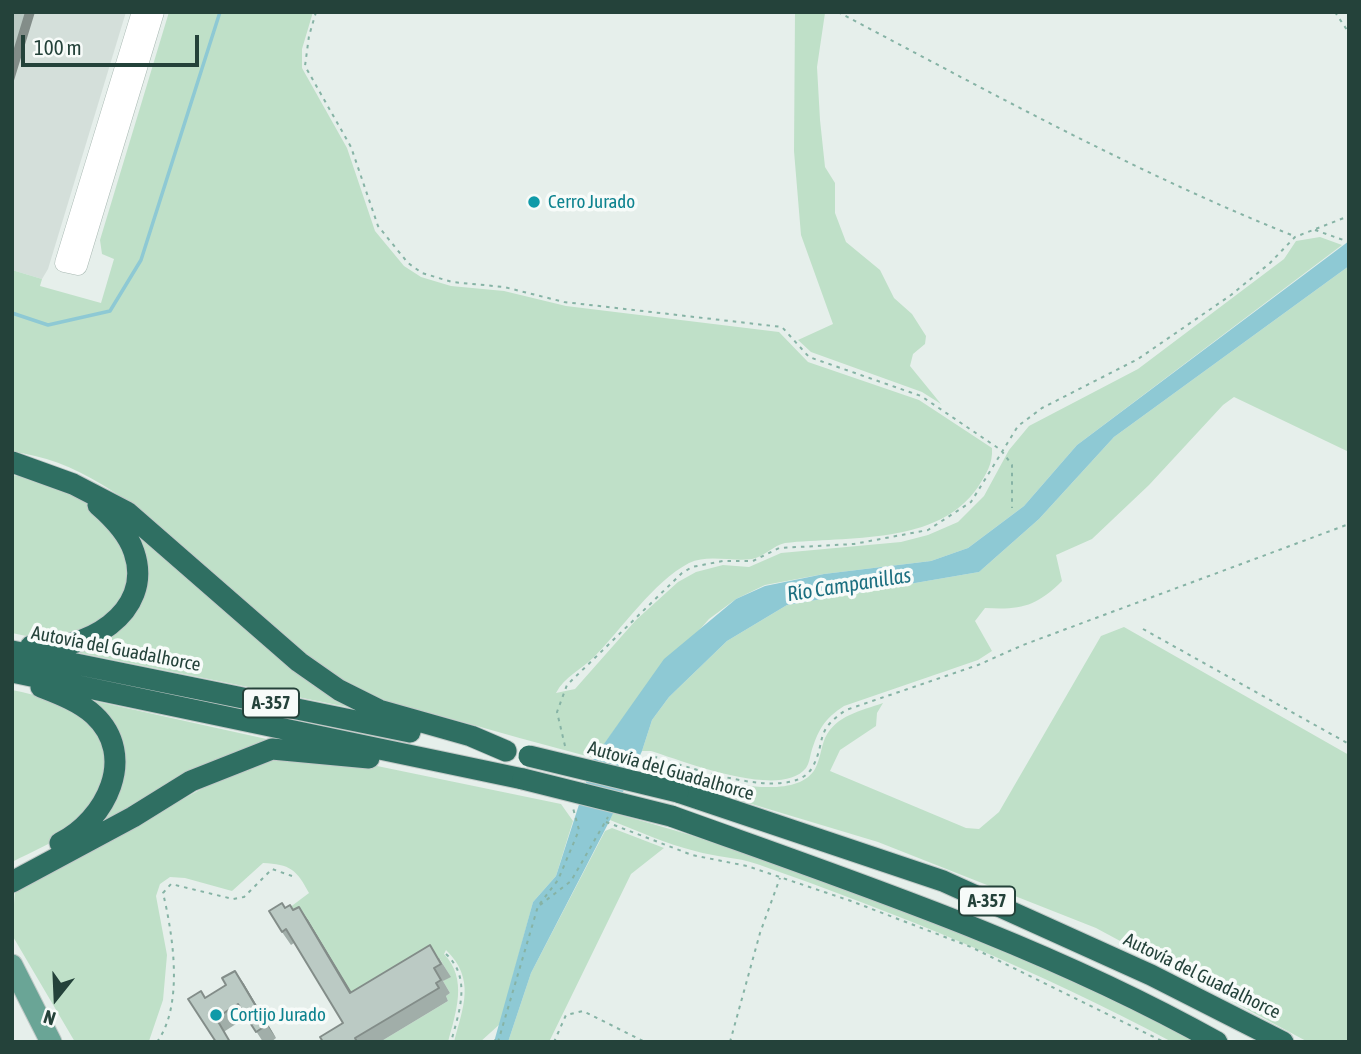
<!DOCTYPE html>
<html>
<head>
<meta charset="utf-8">
<style>
	body { margin:0 }
	#map { position:relative; width:1361px; height:1054px; overflow:hidden; background:#e6efeb; font-family:"Asap Condensed",sans-serif }
	canvas { display:block }
	.frame { position:absolute; inset:0; border:14px solid #24423a; pointer-events:none }
	.north { position:absolute; left:21px; top:963px; width:70px; height:70px; -webkit-text-stroke:5px #f7fbf9; paint-order:stroke; rotate:198deg; font-size:19px; font-weight:700; line-height:28px; text-align:center; color:#24423a }
	.north::after { content:''; display:block; margin:auto; width:24px; height:32px; background:#24423a; clip-path:polygon(50% 0,100% 100%,50% 72%,0 100%) }
	.scale { position:absolute; left:21px; top:35px; width:178px; height:32px; box-sizing:border-box; border:4px solid #24423a; border-top:0; padding-left:9px; font-size:21px; line-height:24px; white-space:nowrap; color:#24423a; -webkit-text-stroke:5px #f7fbf9; paint-order:stroke }
</style>
</head>
<body>
<div id="map">
<canvas width="1361" height="1054"></canvas>
<div class="frame"></div>
<div class="north">N</div>
<div class="scale">100 m</div>
</div>
<script>
const ctx = document.querySelector('canvas').getContext('2d');
ctx.lineJoin = 'round';
function fill(path, color) { ctx.fillStyle = color; ctx.fill(path, 'evenodd'); }
function trace(path, color, width, dash) { ctx.strokeStyle = color; ctx.lineWidth = width; ctx.lineCap = dash ? 'butt' : 'round'; ctx.setLineDash(dash || []); ctx.stroke(path); }
function drawText(font, color, halo, rows, align = 'center') {
  ctx.font = font + ' "Asap Condensed",sans-serif'; ctx.lineWidth = 7; ctx.setLineDash([]); ctx.textBaseline = 'middle'; ctx.strokeStyle = halo; ctx.fillStyle = color; for (const [text, x, y, turn = 0] of rows) {
    ctx.save(); ctx.translate(x, y); ctx.rotate((+turn || 0) * Math.PI / 180); ctx.textAlign = isNaN(turn) ? turn : align; if (halo) ctx.strokeText(text, 0, 0); ctx.fillText(text, 0, 0); ctx.restore();
  }
}
const built = new Path2D(`
	M12 12H126L48 269 42 279 12 270Z`);
const green = new Path2D(`
	M169 12H313L302 49V68L347 148 375 231 404 266 421 277 451 286 504 291 566 306 779 332 808 362 919 400 992 448C993 464 986 474 978 487 938 546 847 536 785 543 774 545 764 557 752 559 732 562 708 554 689 563 653 582 622 629 594 657 582 669 564 677 556 693L575 689 636 620 678 582 696 572 723 565 749 567 781 553 901 542 928 535 958 522 984 496 1009 450 1029 426 1138 369 1284 259 1296 241 1320 237 1342 245 1077 445 1024 506 968 548 931 561 824 574 765 585 736 599 709 619 629 710 594 758C544 745 495 731 445 717 410 707 376 701 345 682 240 621 137 464 12 452V270L42 279 40 286 101 303 114 259 102 254 100 240Z
	M795 12 825 13 817 67 820 120 825 167 835 183V213L846 242 880 270 894 298 912 314 926 336 925 344 913 354 910 366 941 404 922 392 811 352 798 340 833 324 801 235 794 151Z
	M1349 266V452L1234 397 1223 405 1149 485 1092 539 1056 555 1062 581C1036 607 1020 610 985 608L975 621 992 651 978 660 844 706C824 719 818 730 811 753 810 757 809 764 806 768 781 800 683 761 651 751H642L652 720 669 697 727 641 787 605 979 572 1039 519 1114 437Z
	M12 475C47 479 123 513 129 552 131 567 127 586 126 601L81 636 31 637 12 633Z
	M135 528 357 709 75 652C137 633 164 589 135 528Z
	M1124 627 1349 755V1042H1308L1096 928 878 842 642 771 650 760C683 772 792 809 815 769 820 760 821 748 825 738 836 715 861 711 883 703L877 713 876 726 840 750 830 771 966 828 979 829 999 812 1101 636Z
	M12 690C38 695 66 703 87 720 127 751 103 806 70 831 53 843 31 852 12 862Z
	M90 700 271 740 233 753 102 824 117 796Z
	M279 758 348 760 561 804 573 821 556 876 533 902 500 1024 480 1042H454C463 1007 476 979 446 950L444 954C468 979 456 1012 448 1042H380L448 1001 446 996 450 993 443 981 450 976 440 959 360 1006 281 914 309 893C297 870 290 864 263 863L232 891 185 878 170 877 160 884 156 896 167 955 163 1000 149 1041 75 1042 12 935 15 889 237 770Z
	M613 813C816 867 1011 948 1198 1042H1172C1039 971 900 914 757 864 737 857 715 857 695 851 666 844 638 831 610 820Z
	M612 828 664 848 631 874 549 1042H508L531 973 605 831Z`);
const water = new Path2D(`
	M1349 241V266L1114 437 1039 519 979 572 787 605 727 641 669 697 652 720 642 751 610 820 531 973 508 1042H494L533 902 556 876 594 758 664 659 736 599 765 586 824 574 931 561 968 548 1024 506 1077 445Z`);
const stream = new Path2D(`
	M12 313 48 325 110 311 141 260 220 12`);
const path = new Path2D(`
	M316 12 309 36 305 66 351 147 378 226 408 263 422 273 452 282 504 287 564 302 782 327 809 357 921 396 1001 450 1012 465V508
	M838 12C988 91 1136 173 1294 236
	M1335 12 1349 33
	M1315 230 1349 242
	M1143 629 1349 744
	M565 746 557 712 567 685 682 573 692 567 723 561H753L779 548 854 544 928 530 971 502 1018 426 1042 408 1138 359 1231 295 1270 263 1295 237 1349 216
	M640 765 652 756C683 765 790 805 812 768 827 741 813 732 846 710L978 665 1023 645 1349 524
	M606 822 692 855 747 866 851 901 971 947 1164 1042
	M540 905 571 881 608 817
	M446 954C472 978 459 1012 451 1042
	M157 1042C184 1005 173 935 163 893L171 884 233 899 244 897 272 869 292 876
	M493 1042 498 1038
	M498 1042 538 906 558 880 579 830 573 808
	M554 1042 566 1015 583 1011 645 1042
	M730 1042 760 933 780 878`);
const minor = new Path2D(`
	M141 12 64 263 78 266 155 12`);
const major = new Path2D(`
	M12 965 51 1042`);
const highway = new Path2D(`
	M12 462 73 484 127 512 299 662 339 690 379 710 471 736 506 751
	M31 646C83 654 155 613 134 552 128 533 113 518 98 505
	M12 651 410 732
	M12 672 523 779
	M41 687C59 694 80 702 94 715 138 756 106 820 60 843
	M678 792 943 881 1151 975 1283 1042
	M671 816C857 883 1044 945 1217 1042
	M12 882 133 817 191 781 272 749 369 758`);
const highwayBridge = new Path2D(`
	M529 756 678 792
	M523 779 671 816`);
const wall = new Path2D(`
	M285 908 294 910 308 920 351 992 439 958 451 977 443 981 450 993 446 996 448 1001 380 1042H323L343 1023 294 943 291 945 282 932Z
	M235 971 244 984 276 1038 271 1042H263L247 1017 225 1031 216 1042 205 998 226 985Z`);
const shadedWall = new Path2D(`
	M26 12H35L12 87V58Z
	M299 907 308 920 360 1006 350 993Z
	M235 971 244 984 276 1038 267 1025Z`);
const building = new Path2D(`
	M12 12H26L12 58Z
	M282 903 285 908 290 905 293 910 299 907 350 993 430 945 441 964 434 968 441 980 436 983 439 988 355 1038 357 1042H323L320 1037 343 1023 286 929 282 932 269 911Z
	M235 971 267 1025 256 1032 238 1004 216 1018 230 1042H216L188 999 201 991 205 998 226 985 222 978Z`);
const markers = [
	[534,202,7,"#0f9aa8"],
	[216,1015,7,"#0f9aa8"]
];
const shields = [
	[271,703,56],
	[987,901,56]
];
const shieldNames = [
	["A-357",271,703],
	["A-357",987,901]
];
const cultureNames = [
	["Cerro Jurado",548,202],
	["Cortijo Jurado",230,1015]
];
const streetNames = [
	["Autovía del Guadalhorce",116,649,11],
	["Autovía del Guadalhorce",671,771,16],
	["Autovía del Guadalhorce",1202,976,26]
];
const waterNames = [
	["Río Campanillas",849,585,-9]
];
fill(built, '#d4dfda');
fill(green, '#bfe0c8');
fill(water, '#8ec9d4');
trace(stream, '#8ec9d4', 3.5);
trace(minor, '#a8b8b2', 19);
trace(major, '#c2cac8', 23);
trace(highway, '#c2cac8', 23);
trace(path, '#86b3a5', 2, [3.5, 5]);
trace(minor, '#fff', 18);
trace(major, '#6aa596', 21);
trace(highway, '#2f6f62', 21);
trace(highwayBridge, '#c2cac8', 23, []);
trace(highwayBridge, '#2f6f62', 21);
fill(wall, '#a1aea9');
fill(shadedWall, '#838d89');
fill(building, '#bbcac4');
trace(building, '#838d89', 2);
for (const [x, y, r, color] of markers) { const dot = new Path2D(); dot.arc(x, y, r, 0, 2 * Math.PI); ctx.fillStyle = color; ctx.fill(dot); trace(dot, '#f7fbf9', 2.5); }
for (const [x, y, w] of shields) { const box = new Path2D(); box.roundRect(x - w / 2, y - 14.5, w, 29, 5); ctx.fillStyle = '#f7fbf9'; ctx.fill(box); trace(box, '#24423a', 2); }
drawText('bold 18px', '#24423a', null, shieldNames);
drawText('19px', '#0d838f', '#f7fbf9', cultureNames, 'left');
drawText('19px', '#24423a', '#f7fbf9', streetNames);
drawText('italic 21px', '#1c6f80', '#f7fbf9', waterNames);
</script>
</body>
</html>
